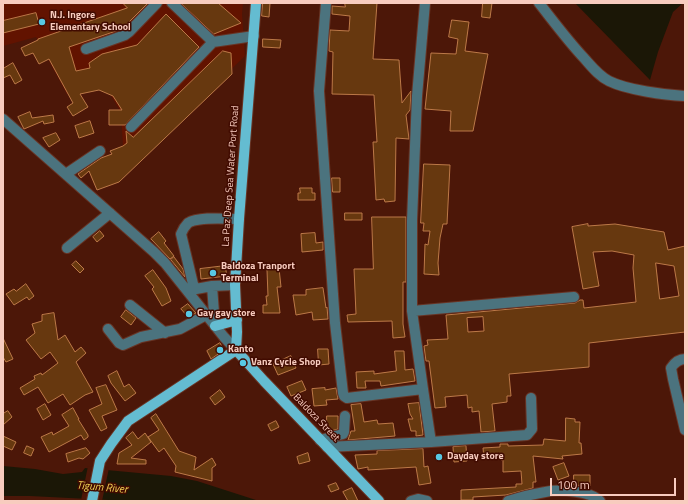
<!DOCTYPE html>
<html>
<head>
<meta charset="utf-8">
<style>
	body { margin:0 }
	#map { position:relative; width:688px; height:504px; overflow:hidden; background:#4c1708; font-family:"Titillium Web",sans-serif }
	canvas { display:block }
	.frame { position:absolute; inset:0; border:4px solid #f8ccbf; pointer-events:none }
	.scale { position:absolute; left:550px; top:478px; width:126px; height:18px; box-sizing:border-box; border:2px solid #f8ccbf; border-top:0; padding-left:5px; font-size:12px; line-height:14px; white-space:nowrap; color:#f8ccbf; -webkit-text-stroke:3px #410b00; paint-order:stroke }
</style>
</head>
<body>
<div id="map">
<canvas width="688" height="504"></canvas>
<div class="frame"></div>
<div class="scale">100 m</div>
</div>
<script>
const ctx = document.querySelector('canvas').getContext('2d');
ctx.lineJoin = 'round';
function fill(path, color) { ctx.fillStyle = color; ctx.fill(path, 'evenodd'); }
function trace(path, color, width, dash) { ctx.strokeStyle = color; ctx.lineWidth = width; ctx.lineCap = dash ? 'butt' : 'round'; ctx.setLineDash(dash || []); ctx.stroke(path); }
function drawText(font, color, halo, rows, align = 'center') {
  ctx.font = font + ' "Titillium Web",sans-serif'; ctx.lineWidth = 3; ctx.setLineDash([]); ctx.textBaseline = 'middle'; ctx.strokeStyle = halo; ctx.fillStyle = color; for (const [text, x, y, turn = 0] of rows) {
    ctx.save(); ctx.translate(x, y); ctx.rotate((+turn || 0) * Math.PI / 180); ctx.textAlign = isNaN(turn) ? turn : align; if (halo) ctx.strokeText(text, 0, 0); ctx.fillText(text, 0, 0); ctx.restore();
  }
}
const built = new Path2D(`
	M3 3H243L242 14 245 56 121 176 110 151 123 146 121 112 110 94 97 88 67 94 36 37 3 46Z`);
const water = new Path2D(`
	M575 3H683L673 12 658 52 650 80Z
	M3 466 35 469 63 474 82 472 85 468 171 476 197 481 259 501H128L30 496H3Z`);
const pier = new Path2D(`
	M88 466 109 468 102 501 81 500Z`);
const building = new Path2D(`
	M123 3H148L122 29 69 47 76 71 90 68 89 63 102 54 137 45 166 14 199 47 125 125H109V110H122L113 96 99 90 80 94 88 107 73 116 67 107 73 103 49 59 39 64 33 53 25 56 21 48 38 40V39L127 8Z
	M181 3H218L241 23 214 34Z
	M263 3H270L269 17 262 16Z
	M345 3H377L373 59 399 60 402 103 411 91 410 110 406 115 409 139 396 138 395 201 385 202 384 199 376 200 373 142H377L374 95 332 94 333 52 329 51 330 30 349 31 350 16 332 14V6L345 7Z
	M483 3H492L490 18 482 17Z
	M36 13 39 24 3 33V21Z
	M452 20 469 22 465 51 488 54 473 131H450L451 111 425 109 431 53 456 54 458 39 449 37Z
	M263 39 281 40 280 48 263 47Z
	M223 51 231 53 232 74 119 182 97 190 89 171 81 178 78 174 101 158 112 154 110 151 123 146 127 143 126 131 133 137Z
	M13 63 22 80 15 84 10 75 3 78V69Z
	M30 112 32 118 53 115 54 122 44 124 43 121 24 129 18 117Z
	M90 121 94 133 79 138 75 126Z
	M56 133 60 140 49 147 43 138Z
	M424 164 450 165 447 224H443L440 238 438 263 439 275 424 274 425 244 428 245 430 231H423L424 223H421Z
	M332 178H340V192H333Z
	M300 188H312V193H315V200H298V193H300Z
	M345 213H362V220H345Z
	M372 217H406V282H403V324L405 337 393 338 392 321 348 322 347 315 356 314 354 269H373Z
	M588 224V226L615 224 664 232 668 250 685 246V332L589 343V367L509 374 511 396H507V402L492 404 495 431 481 432 479 411 472 412V407L468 408 467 395 445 397 446 407 435 408 429 361H426L424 346 428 345 427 340 448 339 446 315 575 303 580 300H583L584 308 636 302 633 268 634 255 612 251 593 252 599 286 583 289 572 227ZM656 263 674 266 679 296 660 299ZM483 317 484 331 468 332 467 318Z
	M100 231 104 236 97 242 93 237Z
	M159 232 166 241 164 243 174 256 170 259 151 239Z
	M315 233 316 243 323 242V250L302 252 301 234Z
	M174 257 183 269 185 277 171 260Z
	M76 261 84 269 80 273 72 265Z
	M225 266 227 276 201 279 200 269Z
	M279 268 281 287H277L280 313H263V305H267L266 296H268L267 270Z
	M153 270 166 288 171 301 162 306 152 289 154 287 145 276Z
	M26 284 34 296 29 300 27 297 14 305 6 294 14 289 16 291Z
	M323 288 326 308 327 307 328 319 313 320 312 312 296 315 293 295H306V290Z
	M188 304 196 313 188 317 181 309Z
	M126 310 136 318 131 325 121 317Z
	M54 313 58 340 65 335 75 352 81 347 86 353 76 362 93 392 85 395 70 405 63 394 48 403 38 387 24 395 20 388 35 379 34 376 41 373 42 375 58 363 50 352 41 359 26 340 35 333 32 324 42 321V315Z
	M3 338 13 359 6 362 3 357Z
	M220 343 224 350 211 359 207 351Z
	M318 349H328L329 364 319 365Z
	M395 351H404L405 370 413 369 415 381 381 386 380 381H365L366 388H357L356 372 374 371V374L396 371Z
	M291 356 296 368 278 375 273 364Z
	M117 371 124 387 129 384 136 393 125 401 111 383 108 376Z
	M302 381 306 390 291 396 287 387Z
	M106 385 117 410 102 416 107 428 101 431 89 410 102 404 96 388Z
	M325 388V390L336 388 338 399 326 400 327 405 314 406 312 389Z
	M220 390 225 397 215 405 210 398Z
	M419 403 423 435 416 436V431H411L408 419H413L410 414 408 404Z
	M45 404 51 415 43 420 37 409Z
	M361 404 364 422 377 420 378 424 393 423 395 436 348 440 351 431H355L351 405Z
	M73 408 79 419H78L88 435V437L84 440 81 435 49 452 41 437 52 432 53 435 69 426 62 415Z
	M8 411 12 417 3 425V414Z
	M156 414 179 451 196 457 194 470 212 458 216 465 212 468V481L175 472 176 466 164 448 159 452 148 437 159 430 151 418Z
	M327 416H338V429L327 432Z
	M566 418 575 419V422H580L579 443H581L582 454 562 456 563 459 533 456 536 482H533V488L506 495 473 497V500H461V490L516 487V484H522L521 471 503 472V460H501L500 458 484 459 483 448 500 447V444H508V446L543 445 544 439 565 441Z
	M276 421 279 427 271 431 268 425Z
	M133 432 138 439 145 433 151 442 131 458 146 460V464H117L119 453 132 445 126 438Z
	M3 436 16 442 12 450 3 446Z
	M27 446 34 449 31 456 24 453Z
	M466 446 467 461 454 462 453 447Z
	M86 448 90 453 83 459 79 458 68 462 66 454Z
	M423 449 424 467 428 466 431 483 419 485 416 467 368 470V467L358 469 355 455 377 454V451Z
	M308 453 310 461 299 464 297 457Z
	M564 463 569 476 558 480 553 467Z
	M574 475H590V486L574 485Z
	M336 483 339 489 331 492 328 486Z
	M352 488 358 501H348L343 492Z`);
const minor = new Path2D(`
	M172 3 213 42
	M326 3 319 91 335 323 343 393 344 396 347 398 423 389 412 311V221L417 96 425 3
	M539 3C554 22 568 41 584 58 592 67 599 76 609 81 627 90 665 95 685 96
	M86 49 125 35 129 32 157 3
	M3 119 154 252 165 263 224 337 236 350
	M131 127 213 42 254 36
	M66 174 100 151
	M67 248 110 213
	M235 285 212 286 196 289 193 284 181 234C183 229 185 226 188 223 199 216 227 219 239 219
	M212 286 215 326
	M130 305 165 333
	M412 311 574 297
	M108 329 119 343 123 345 141 337 180 329 206 315
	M685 359C679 359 675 362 671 368L673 379 685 430
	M423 389 431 442
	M320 440 343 434 344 432 345 416
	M327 447 431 442 527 435 532 429 531 398
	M411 501 418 499 427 501
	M508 501C521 497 533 494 545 492 559 489 591 491 600 501`);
const major = new Path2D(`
	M215 326 237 320
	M236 350 237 332 235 285 239 219 256 3
	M236 350 264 381 379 501
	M92 501 100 461 111 444 128 421 236 350`);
const markers = [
	[42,22,4,"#58c9e3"],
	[213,273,4,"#58c9e3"],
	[189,314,4,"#58c9e3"],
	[220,350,4,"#58c9e3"],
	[243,363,4,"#58c9e3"],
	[439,457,4,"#58c9e3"]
];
const poiNames = [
	["N.J. Ingore",50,16],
	["Elementary School",50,28],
	["Baldoza Tranport",221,267],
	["Terminal",221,279],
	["Gay gay store",197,314],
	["Kanto",228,350],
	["Vanz Cycle Shop",251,363],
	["Dayday store",447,457]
];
const streetNames = [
	["La Paz Deep Sea Water Port Road",231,176,-86],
	["Baldoza Street",316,418,46]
];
const waterNames = [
	["Tigum River",102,488,5]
];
fill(built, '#621300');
fill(water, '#1b1706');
fill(pier, '#4c1708');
fill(building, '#67380f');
trace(building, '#bc7948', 1);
trace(minor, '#683425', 12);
trace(major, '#683425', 12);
trace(minor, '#4b737e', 10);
trace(major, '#64bcd1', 10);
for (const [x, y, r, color] of markers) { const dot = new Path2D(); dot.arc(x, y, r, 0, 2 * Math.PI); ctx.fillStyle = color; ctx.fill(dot); trace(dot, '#410b00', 1.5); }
drawText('bold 10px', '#f8ccbf', '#410b00', poiNames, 'left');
drawText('10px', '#f8ccbf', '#410b00', streetNames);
drawText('italic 11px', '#f1d354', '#410b00', waterNames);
</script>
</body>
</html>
